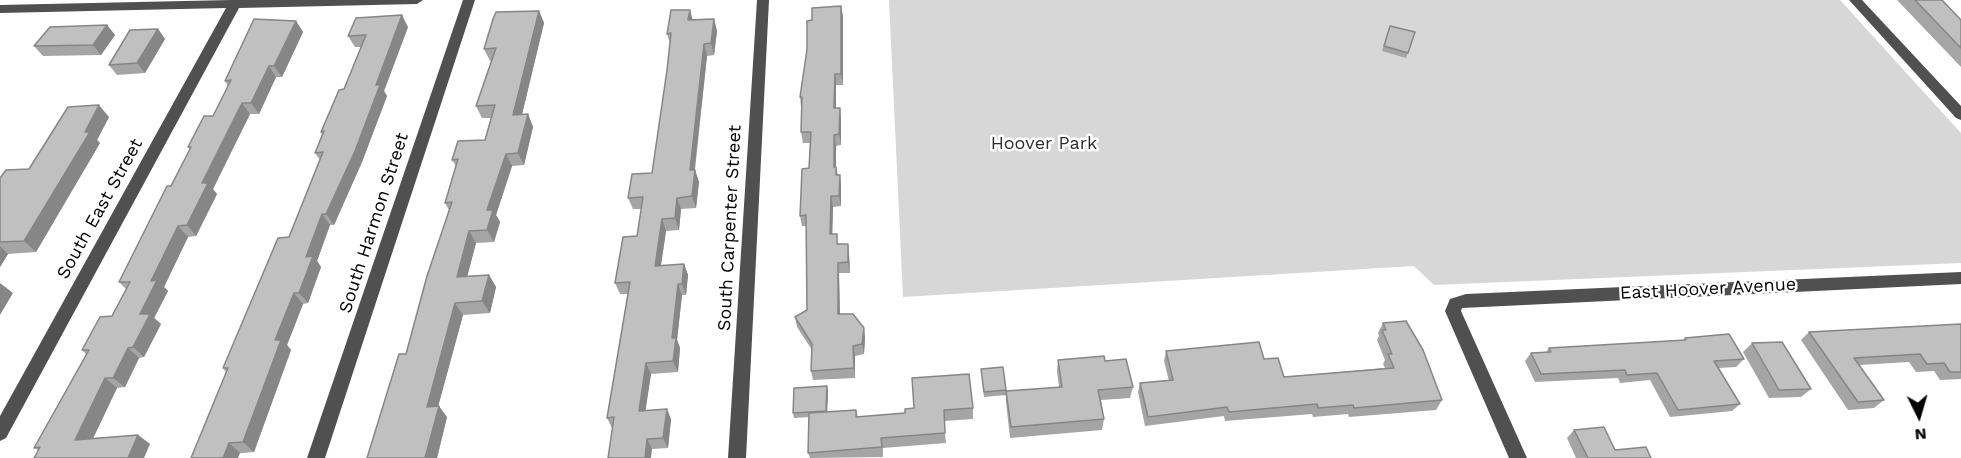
<!DOCTYPE html>
<html>
<head>
<meta charset="utf-8">
<style>
	body { margin:0 }
	#map { position:relative; width:1961px; height:458px; overflow:hidden; background:#fff; font-family:"Work Sans",sans-serif }
	canvas { display:block }
	.north { position:absolute; left:1889px; top:386px; width:60px; height:60px; -webkit-text-stroke:4px #fff; paint-order:stroke; rotate:175deg; font-size:16px; font-weight:700; line-height:24px; text-align:center; color:#000 }
	.north::after { content:''; display:block; margin:auto; width:21px; height:27px; background:#000; clip-path:polygon(50% 0,100% 100%,50% 72%,0 100%) }
</style>
</head>
<body>
<div id="map">
<canvas width="1961" height="458"></canvas>
<div class="north">N</div>
</div>
<script>
const ctx = document.querySelector('canvas').getContext('2d');
ctx.lineJoin = 'round';
function fill(path, color) { ctx.fillStyle = color; ctx.fill(path, 'evenodd'); }
function trace(path, color, width, dash) { ctx.strokeStyle = color; ctx.lineWidth = width; ctx.lineCap = dash ? 'butt' : 'round'; ctx.setLineDash(dash || []); ctx.stroke(path); }
function drawText(font, color, halo, rows, align = 'center') {
  ctx.font = font + ' "Work Sans",sans-serif'; ctx.lineWidth = 5; ctx.setLineDash([]); ctx.textBaseline = 'middle'; ctx.strokeStyle = halo; ctx.fillStyle = color; for (const [text, x, y, turn = 0] of rows) {
    ctx.save(); ctx.translate(x, y); ctx.rotate((+turn || 0) * Math.PI / 180); ctx.textAlign = isNaN(turn) ? turn : align; if (halo) ctx.strokeText(text, 0, 0); ctx.fillText(text, 0, 0); ctx.restore();
  }
}
const green = new Path2D(`
	M889 0H1840L1961 133V263L1434 285 1414 266 903 297Z`);
const minor = new Path2D(`
	M231 0H423L417 4 239 8 6 438 0 441V416L226 8 0 13V5Z
	M463 0H475L325 458H307Z
	M757 0H769L746 458H728Z
	M1849 0H1862L1961 106V120L1956 118Z
	M1961 272V284L1462 308 1461 311 1527 458H1509L1445 311 1450 299 1466 294Z`);
const wall = new Path2D(`
	M1897 0H1942L1961 20V67Z
	M841 6 843 17V85H836V108H840L841 119V145L836 146V167L838 175H840L841 186V206L833 207 832 234 839 244 849 254 850 273H839L840 314 864 328 865 338 864 354 855 356V378L813 380 811 371 812 350 797 327 795 317 807 310 806 226H802L800 216 809 168 810 143H803L801 132V107L800 97 812 20Z
	M539 11 544 23 522 114H528L533 127 524 165 512 166 496 215 500 222 494 242 476 243 467 276 489 275 496 287 490 313 463 315 438 406 447 417 437 458 406 354 449 210 445 203 456 166 452 160 485 140 491 118H482L476 106 492 61H490L484 49Z
	M714 19 717 31 714 55 707 56 695 170 699 182 696 208 681 209 679 230 666 231 661 266 684 264 688 275 686 295H682L677 340 680 348 678 372 651 374 645 410 671 419 668 448 652 449 612 428 607 418 628 294H620L615 283 637 236 641 209H633L628 198 652 173 667 70 670 43 667 34 693 20Z
	M296 21 303 32 282 77H276L259 114H250L213 189 217 194 196 236 188 237 164 287 168 291 154 318 161 324 144 357 139 358 125 387 117 388 93 438 138 435 150 444 38 450 34 448 86 354 82 350 112 316 126 289 119 282 190 149 188 147 213 116 228 86 225 81Z
	M107 25 115 35 101 55 43 56 34 46Z
	M1390 26 1408 53 1406 58 1382 51Z
	M408 27 384 91 387 96 362 162 334 225H330L317 261 321 267 308 303 303 304 287 345 291 350 254 452 191 458 226 372 223 368 289 237 320 160 315 153 322 134 321 132 344 89 362 47H355L348 36Z
	M158 29 165 39 145 73 117 75 109 65Z
	M109 117 97 140 100 143 36 252 8 254 0 267V178L29 169Z
	M1383 323 1442 400 1436 410 1349 417 1348 414 1313 417 1312 414 1225 421 1224 416 1145 426 1138 392 1140 383 1169 381 1164 361 1166 351 1264 359 1284 377 1385 368 1383 364 1385 360 1377 340 1379 336 1378 333Z
	M1961 324V379L1940 380 1934 371 1916 372 1909 362 1859 365 1884 400 1874 408 1848 410 1801 340 1809 332Z
	M1685 338 1744 359 1736 367 1718 368 1740 404 1732 411 1670 417 1650 380 1620 383 1618 378 1535 382 1525 361 1531 353 1546 352 1549 348 1683 340Z
	M1752 343 1811 389 1801 397 1769 398 1743 352Z
	M1058 360 1105 361 1133 387 1130 398 1101 400 1104 419 1102 430 1010 438 1006 402V391L1059 387 1057 371Z
	M981 369 1006 390V395L984 397Z
	M828 391 827 412 856 410 858 417 973 408V419L944 421 946 443 883 448V457L810 458 808 453 809 417 794 418 793 413Z
	M1574 430 1615 450 1651 458H1576L1567 438Z`);
const shadedWall = new Path2D(`
	M841 6 843 17V85L841 74Z
	M690 10 693 21 688 20Z
	M539 11 544 23 519 127 513 115Z
	M402 15 408 27 384 91 387 96 362 162 334 225 326 214Z
	M714 19 717 31 714 55 711 43Z
	M296 21 303 32 282 77 274 66Z
	M107 25 115 35 101 55 93 45Z
	M158 29 165 39 145 73 137 63Z
	M704 44 707 56 693 182 690 170Z
	M269 66 276 77 259 114 251 103Z
	M835 74 836 85V119L834 108Z
	M242 103 250 114 213 189 217 194 196 236 187 225 202 183Z
	M99 105 109 117 97 140 100 143 36 252 24 241Z
	M840 108 841 119V145L839 134Z
	M528 114 533 127 524 165 518 153Z
	M834 135 836 146V178L834 167Z
	M506 154 512 166 496 215 500 222 494 242 487 230V210Z
	M695 170 699 182 696 208 692 196Z
	M840 175 841 186V206L839 196Z
	M831 196 833 207 832 245 830 234Z
	M677 198 681 209 679 230 675 218Z
	M322 214 330 225 317 261 321 267 308 303 299 293 306 257Z
	M662 219 666 231 659 277 655 266Z
	M178 226 188 237 164 287 168 291 154 318 161 324 144 357 133 347 140 314 151 281Z
	M469 231 476 243 464 289 457 277Z
	M848 244 849 254 850 273 848 262Z
	M0 246 8 254 0 267Z
	M838 263 839 273 840 324 838 314Z
	M684 264 688 275 686 295 682 284Z
	M489 275 496 287 490 313 482 301Z
	M0 283 13 293 0 315Z
	M678 284 682 295 677 340 680 348 678 372 673 361 672 338Z
	M294 293 303 304 287 345 291 350 254 452 243 442 275 340Z
	M455 303 463 315 435 418 427 407Z
	M864 328 865 338 864 354 862 344Z
	M853 346 855 356V378L854 368Z
	M128 348 139 358 125 387 113 378Z
	M646 363 651 374 644 421 639 411Z
	M105 378 117 388 88 449 75 440Z
	M827 386 828 391 827 415 826 411Z
	M439 406 447 417 437 458H425Z
	M667 409 671 419 668 448 663 438Z
	M138 435 150 444 144 458H128Z
	M647 439 652 449 651 458H645Z
	M229 443 240 453 238 458H223Z`);
const building = new Path2D(`
	M1915 0H1942L1961 20V48Z
	M841 6V74H835L834 108H840L839 134 834 135V167H836V175H840L839 196H831L830 234H837V244H848V262L838 263V314H853L864 328 862 344 853 346 854 368 811 371 812 344 795 317 807 310 806 215 800 216 802 169 809 168 811 132H801L802 97H800L807 49V21L812 20V8Z
	M671 10H690L688 20 714 19 711 43 704 44 690 170H695L692 196 677 198 675 218 662 219 655 266 684 264 682 284H678L672 338H676L673 361 646 363 639 411 667 409 663 438 647 439 645 458H608L614 417 607 418 630 282 615 283 623 237 637 236 643 197 628 198 632 174 652 173 667 70 671 33 667 34Z
	M539 11 513 115 528 114 518 153 506 154 487 210H493L487 230 469 231 457 277 489 275 482 301 455 303 427 407 439 406 425 458H367L399 354H406L427 276 452 202 445 203 458 159 452 160 458 141 485 140 495 105 476 106 496 48 484 49 493 19 496 12Z
	M402 15 376 85H380L355 151 326 214H322L306 257 313 256 299 293H294L275 340H281L243 442 229 443 223 458H191L228 368H223L278 238 289 237 323 152 315 153 324 131 321 132 339 90 344 89 366 35 348 36 356 18Z
	M254 19 296 21 274 66H269L251 103H242L202 183H208L187 225 178 226 151 281 157 280 140 314H150L133 347 128 348 113 378H105L75 440 138 435 128 458H34L40 447 34 448 89 350H82L100 317 112 316 130 282H119L167 186H171L191 147H188L204 116H213L231 80 225 81Z
	M107 25 93 45 34 46 50 27Z
	M1390 26 1415 32 1408 53 1384 46Z
	M158 29 137 63 109 65 130 30Z
	M99 105 85 132H90L24 241 0 242V178L6 170 29 169 68 107Z
	M1406 321 1423 350 1442 400 1354 408 1353 405 1318 408 1317 404 1229 412 1227 407 1148 417 1140 383 1173 380 1166 351 1259 342 1264 359 1278 358 1284 377 1394 368 1388 354H1392L1382 330H1386L1383 323Z
	M1961 324V372H1950L1944 363 1927 364 1920 354 1854 358 1884 400 1858 402 1809 332Z
	M1729 334 1744 359 1714 361 1740 404 1678 410 1657 373 1627 375 1625 370 1541 374 1531 353 1551 352 1549 348 1686 340 1685 338Z
	M1782 342 1811 389 1779 390 1752 343Z
	M1104 356 1105 361 1126 359 1133 387 1098 390 1104 419 1011 427 1006 391 1062 387 1058 360Z
	M1003 367 1006 390 984 392 981 369Z
	M969 374 973 408 944 410 945 433 881 438 882 447 808 453 809 413 856 410V417L905 413V409L914 408 912 378Z
	M827 386 826 411 793 413 794 388Z
	M1604 427 1615 450 1646 447 1651 458H1588L1574 430Z`);
const parkNames = [
	["Hoover Park",1044,144]
];
const streetNames = [
	["South East Street",100,209,-61],
	["South Harmon Street",374,223,-72],
	["South Carpenter Street",730,228,-87],
	["East Hoover Avenue",1708,289,-3]
];
fill(green, '#d7d7d7');
fill(minor, '#505050');
fill(wall, '#a5a5a5');
fill(shadedWall, '#868686');
fill(building, '#c0c0c0');
trace(building, '#868686', 1.5);
drawText('18px', '#2e2e2e', '#fff', parkNames);
drawText('18px', '#000', '#fff', streetNames);
</script>
</body>
</html>
